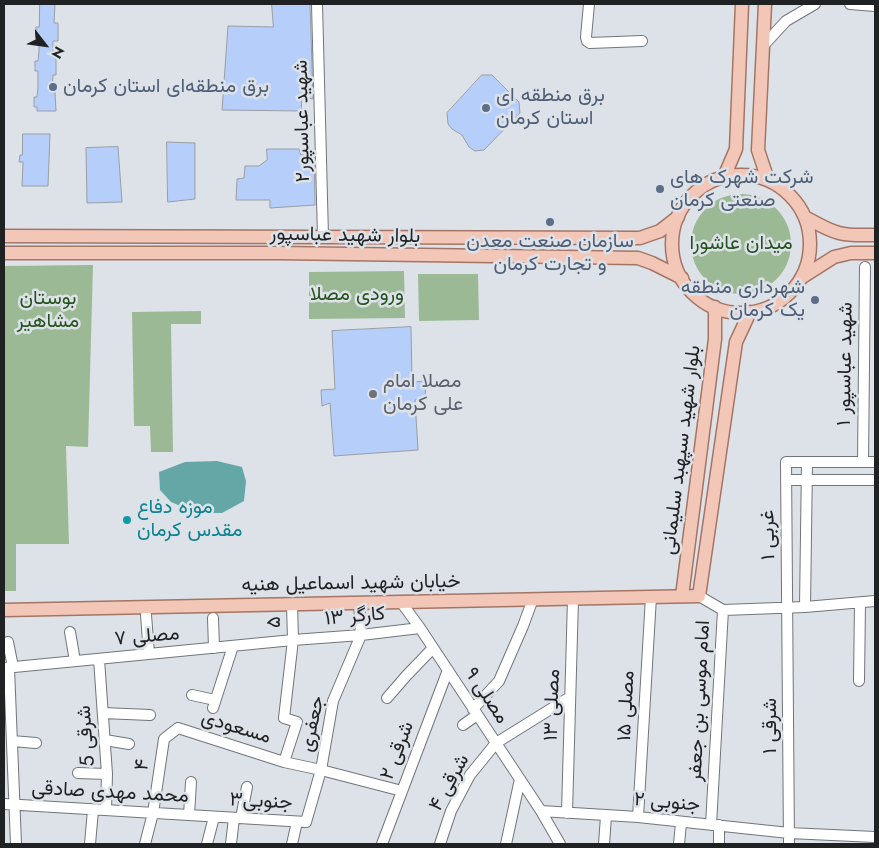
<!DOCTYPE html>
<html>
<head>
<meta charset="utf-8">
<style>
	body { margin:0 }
	#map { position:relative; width:879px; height:848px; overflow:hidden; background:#dde2e9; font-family:Jost,sans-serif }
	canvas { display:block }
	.frame { position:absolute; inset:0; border:5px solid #1f2123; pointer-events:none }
	.north { position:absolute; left:20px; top:20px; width:50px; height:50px; -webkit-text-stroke:4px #dde2e9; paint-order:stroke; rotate:120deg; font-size:14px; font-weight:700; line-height:20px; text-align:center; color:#1f2123 }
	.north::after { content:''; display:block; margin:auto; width:18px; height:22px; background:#1f2123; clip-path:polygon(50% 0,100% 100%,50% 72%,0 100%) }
</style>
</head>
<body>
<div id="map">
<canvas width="879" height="848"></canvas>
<div class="frame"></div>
<div class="north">N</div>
</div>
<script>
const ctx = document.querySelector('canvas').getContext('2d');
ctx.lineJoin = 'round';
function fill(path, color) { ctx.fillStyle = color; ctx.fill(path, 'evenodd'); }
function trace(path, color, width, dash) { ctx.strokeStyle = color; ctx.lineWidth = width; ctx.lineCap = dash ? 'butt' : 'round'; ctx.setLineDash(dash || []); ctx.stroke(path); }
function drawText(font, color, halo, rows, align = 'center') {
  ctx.font = font + ' Jost,Vazirmatn,sans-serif'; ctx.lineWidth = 5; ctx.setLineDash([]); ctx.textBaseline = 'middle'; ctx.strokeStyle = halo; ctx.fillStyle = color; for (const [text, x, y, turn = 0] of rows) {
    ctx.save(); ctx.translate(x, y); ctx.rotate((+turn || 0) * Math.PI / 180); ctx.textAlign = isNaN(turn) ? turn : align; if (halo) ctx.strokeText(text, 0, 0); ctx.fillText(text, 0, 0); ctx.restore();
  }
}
const green = new Path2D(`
	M691 244a50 50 0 1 1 100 0a50 50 0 1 1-100 0Z
	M93 265 88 447 66 446 69 544H16V591H4V266Z
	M404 271 405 318 309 319V272Z
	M418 274H478L479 320 419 321Z
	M201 311V324H171L173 452H151L150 426H134L132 312Z`);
const water = new Path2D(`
	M217 461 242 467 246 481 244 501 222 513H197L171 502 160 490 159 472 185 462Z`);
const building = new Path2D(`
	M40 4H55L54 23H58V41H53V57H56V75H53L52 92H55L56 111H37V107H34V97H37L38 87V71H35V61H38L39 51V37H36V27H39Z
	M272 4H310L313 99 302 97 301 111 222 110 228 26 273 27Z
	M482 75H492L519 102 520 113 484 150 475 151 469 147 462 135 452 129 448 124 447 113Z
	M23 134H50L48 186H22L23 162H19L20 155H22Z
	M167 142 195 143V199L168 202Z
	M118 147 122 202 87 203 86 148Z
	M267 149H299L301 155 314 154 315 205 270 208V200H236L237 179 244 178 245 166H259L267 160Z
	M411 327 412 382 426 381 425 399 415 400 418 450 334 456 330 403 322 406 321 390 335 389 332 331Z`);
const minor = new Path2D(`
	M317 4 323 237
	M589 4 586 37 587 41 590 43 642 41
	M850 4 875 6
	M763 46 786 21 815 4
	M863 462 865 267
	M786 480H875
	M699 596 723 610 805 607 875 601
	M401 602 420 628 541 811 560 844
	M805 607 807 462
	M146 615 149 654
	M213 618 214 648
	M70 632 75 661
	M8 642 13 667
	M99 659 107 774 106 810
	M4 668 293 640 361 635 420 628
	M9 668 16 844
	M859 681 860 603
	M192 695 215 700
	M387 698 407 675 433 648
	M213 708 233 646
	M473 709 499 681 523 626 533 599
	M103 713 150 715
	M463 725 477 715
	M105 740 129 744
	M12 741 36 743
	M284 762 297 722 284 718 293 640 292 604
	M78 773 107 774
	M4 804 306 822 321 770 333 701 361 635 359 603
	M541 811 638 817 789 833 875 837
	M567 813 573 599
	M189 815 191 782
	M638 817 651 597
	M241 818 247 787
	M711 825 723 610
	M719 825V844
	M90 844 93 810
	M145 844 153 813 164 739 178 728 284 762 321 770 402 791
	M207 844 214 817
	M231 844 234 818
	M292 844 297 822
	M382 844 448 670
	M440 844 451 811 470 775 496 743 570 697
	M506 844 520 779
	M604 844 606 816
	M679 844 681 823
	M789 844 786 462H875`);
const major = new Path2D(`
	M765 4 758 150 768 180
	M672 244a69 69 0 1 1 138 0a69 69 0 1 1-138 0Z
	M724 177 736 149 742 4
	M805 217C816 223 827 230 839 233 850 236 863 235 875 235
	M4 236 640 238 660 231 678 217
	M4 253H278L638 258 652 263 682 278
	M801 278 834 257 851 253H875
	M682 596 715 339V307
	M4 610 699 596 736 342 750 312`);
const markers = [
	[53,87,5,"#5c6f8a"],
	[486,108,5,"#5c6f8a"],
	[660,189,5,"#5c6f8a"],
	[550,222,5,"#5c6f8a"],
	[815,300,5,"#5c6f8a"],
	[373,394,5,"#6b7280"],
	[127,520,5,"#0f9aa8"]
];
const serviceNames = [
	["برق منطقه‌ای استان کرمان",63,87],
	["برق منطقه ای",496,96],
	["استان کرمان",496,119],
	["شرکت شهرک های",670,178],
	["صنعتی کرمان",670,201],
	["سازمان صنعت معدن",550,242,"center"],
	["و تجارت کرمان",550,265,"center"],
	["شهرداری منطقه",805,288,"right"],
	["یک کرمان",805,311,"right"]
];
const streetNames = [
	["شهید عباسپور۲",303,121,-91],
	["بلوار شهید عباسپور",345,236,1],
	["شهید عباسپور ۱",846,364,-89],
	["بلوار شهید سپهبد سلیمانی",682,450,-83],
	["۱ غربی",769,535,-91],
	["خیابان شهید اسماعیل هنیه",351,584,-1],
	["کارگر ۱۳",355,617,-5],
	["۵",275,622,-90],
	["مصلی ۷",147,637,-5],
	["مصلی ۹",486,696,56],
	["امام موسی بن جعفر",700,701,-87],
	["مصلی ۱۳",553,705,-88],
	["مصلی ۱۵",627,706,-87],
	["جعفری",313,724,-78],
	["شرقی ۱",771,726,-90],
	["مسعودی",236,728,17],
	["شرقی 5",87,736,-94],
	["۲ شرقی",398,751,-69],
	["۴",143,765,-82],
	["۴ شرقی",450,783,-61],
	["محمد مهدی صادقی",110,793,3],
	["جنوبی۳",261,802,3],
	["جنوبی ۲",667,803,5]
];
const parkNames = [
	["میدان عاشورا",741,244],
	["ورودی مصلا",357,295],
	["بوستان",48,299],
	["مشاهیر",48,322]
];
const worshipNames = [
	["مصلا امام",383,382],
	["علی کرمان",383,405]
];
const cultureNames = [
	["موزه دفاع",137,508],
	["مقدس کرمان",137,531]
];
fill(green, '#9cb996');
fill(water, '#65a7a7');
fill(building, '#b6cefa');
trace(building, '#999da4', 1);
trace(minor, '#71757b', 12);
trace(major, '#a47565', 15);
trace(minor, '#fff', 10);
trace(major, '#f3c7b8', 12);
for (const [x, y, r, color] of markers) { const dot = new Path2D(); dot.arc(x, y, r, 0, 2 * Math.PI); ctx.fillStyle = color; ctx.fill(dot); trace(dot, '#dde2e9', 2); }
drawText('20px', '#4e5e75', '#dde2e9', serviceNames, 'left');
drawText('20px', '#1f2123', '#dde2e9', streetNames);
drawText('20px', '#26531d', '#dde2e9', parkNames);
drawText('20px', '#5b616d', '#dde2e9', worshipNames, 'left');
drawText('20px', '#0d838f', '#dde2e9', cultureNames, 'left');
</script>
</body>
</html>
